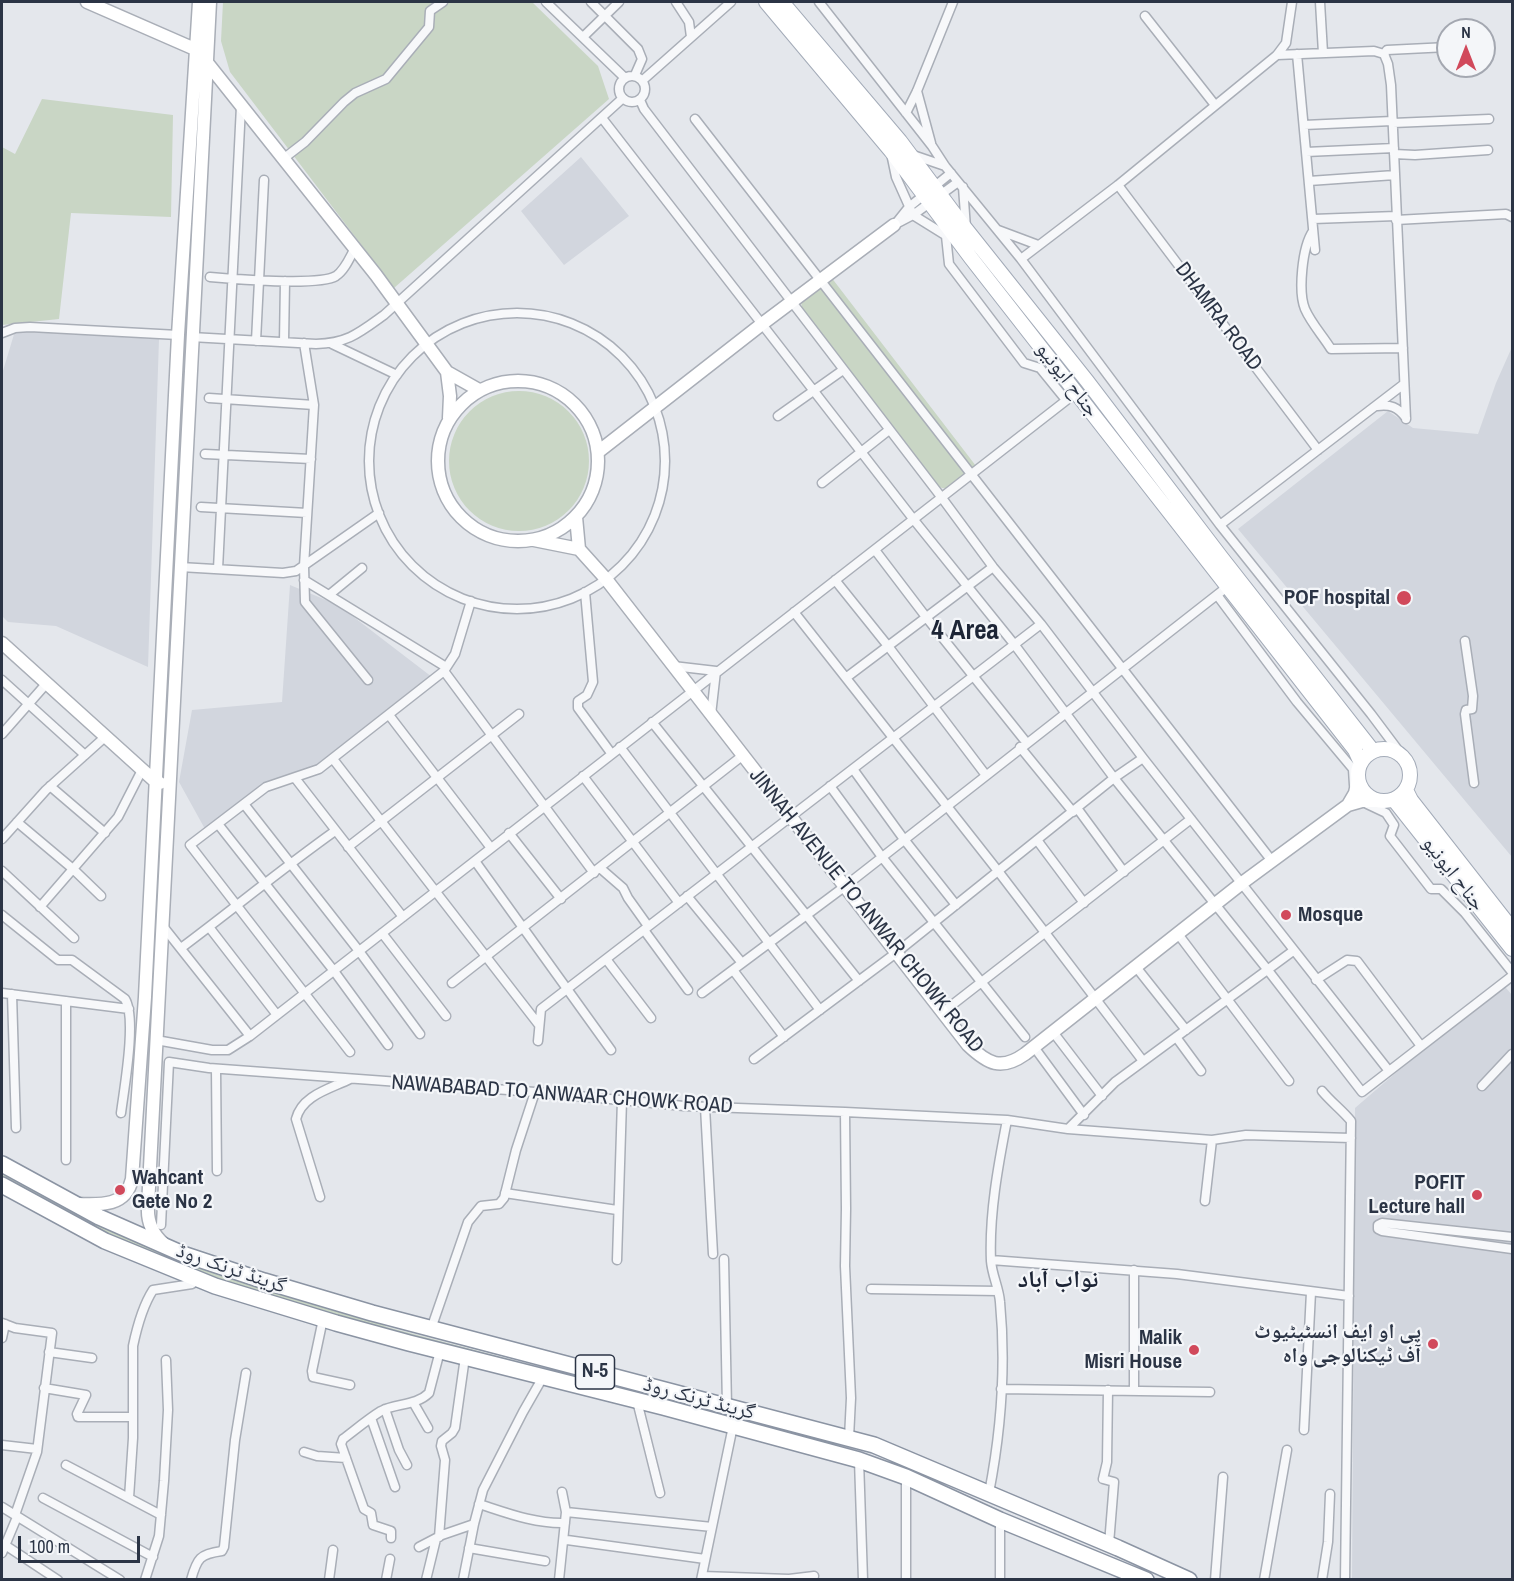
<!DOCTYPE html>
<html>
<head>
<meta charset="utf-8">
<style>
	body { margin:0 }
	#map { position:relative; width:1514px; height:1581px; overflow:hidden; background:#e4e7ec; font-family:"Archivo Narrow",sans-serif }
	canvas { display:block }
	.frame { position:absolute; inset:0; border:3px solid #2b3445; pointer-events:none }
	.north { position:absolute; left:1436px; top:18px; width:60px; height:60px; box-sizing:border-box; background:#f4f6f9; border:2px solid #a4a8b1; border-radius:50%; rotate:0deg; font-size:16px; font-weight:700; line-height:24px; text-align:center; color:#2b3445 }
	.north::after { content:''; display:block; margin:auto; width:21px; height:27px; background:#d1495b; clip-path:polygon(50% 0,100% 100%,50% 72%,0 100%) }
	.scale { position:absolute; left:18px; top:1536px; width:122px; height:27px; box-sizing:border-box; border:3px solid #2b3445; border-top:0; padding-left:8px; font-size:18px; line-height:21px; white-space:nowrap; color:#2b3445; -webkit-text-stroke:4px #f4f6f9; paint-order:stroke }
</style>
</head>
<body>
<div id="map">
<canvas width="1514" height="1581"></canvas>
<div class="frame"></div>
<div class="north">N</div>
<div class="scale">100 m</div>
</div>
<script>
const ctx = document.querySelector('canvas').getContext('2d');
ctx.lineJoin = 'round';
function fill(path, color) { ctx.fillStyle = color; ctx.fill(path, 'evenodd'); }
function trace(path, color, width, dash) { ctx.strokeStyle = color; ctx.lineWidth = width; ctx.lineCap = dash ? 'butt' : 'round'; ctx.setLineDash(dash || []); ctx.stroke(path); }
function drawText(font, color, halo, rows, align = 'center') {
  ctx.font = font + ' "Archivo Narrow","Noto Naskh Arabic",sans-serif'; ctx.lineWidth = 4.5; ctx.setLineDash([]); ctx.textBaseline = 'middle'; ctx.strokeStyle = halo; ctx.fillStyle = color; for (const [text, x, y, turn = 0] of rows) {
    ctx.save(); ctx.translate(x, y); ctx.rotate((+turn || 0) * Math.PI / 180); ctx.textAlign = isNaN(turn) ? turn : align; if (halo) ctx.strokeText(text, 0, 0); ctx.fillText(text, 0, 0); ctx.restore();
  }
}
const built = new Path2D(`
	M581 157 629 216 564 265 521 211Z
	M15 331 159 339 148 667 56 626 8 622 2 616V374Z
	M1512 347V857L1238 529 1388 411 1413 428 1478 434 1496 383Z
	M290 585 338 605 432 677 314 769 269 783 205 829 179 782 192 710 282 702Z
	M1501 982 1512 995V1579L1352 1580 1355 1108Z`);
const green = new Path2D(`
	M223 2H532L598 66 609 99 394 288 230 72 221 41Z
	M42 99 173 115 171 217 71 213 59 319 2 325V147L15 154Z
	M831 277 976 466 947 489 938 487 802 309 801 300Z
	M449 461a70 70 0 1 1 140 0a70 70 0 1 1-140 0Z
	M2 1169 54 1198 374 1320 387 1327 532 1365 529 1370 263 1298 102 1234 70 1214 2 1176Z`);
const street = new Path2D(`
	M546 2 625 78
	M591 2 638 49 642 59 635 75
	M676 2 689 22 691 37
	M819 2 932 146 945 166 1021 259 1220 525 1371 714 1404 758
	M1320 2 1323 53
	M1145 16 1215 105
	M583 37 619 2
	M1297 54 1315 250
	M1384 54 1388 64 1391 85 1406 419
	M1277 55 1374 51 1384 54 1387 50 1448 47
	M619 89a13 13 0 1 1 26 0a13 13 0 1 1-26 0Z
	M643 80 731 2
	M917 91 931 143
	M640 100 644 109 942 498 993 567 1041 624 1143 758 1389 1071
	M906 113 917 91 953 2
	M602 118 914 520 1014 644 1114 778 1267 969 1362 1092 1512 976
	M695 119 1272 861
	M1393 123 1489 119
	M1304 125 1392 121
	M1306 152 1394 148
	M1394 154 1415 155 1488 150
	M913 155 945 166
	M892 158 896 177 913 215 950 238
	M283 159 305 142 344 102 355 93 386 79 429 27 430 11 443 2
	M1309 181 1395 175
	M1118 185 1318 450
	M963 187 966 228
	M1313 219 1396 216
	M1396 220 1506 214 1512 217
	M897 222 909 207 951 173
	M894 225 913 215 958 182
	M998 230 1038 245
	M1313 231C1302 247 1298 292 1305 309 1311 323 1323 336 1331 349L1403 348
	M946 236 949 264 1024 363 1040 368 1066 400
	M1021 259 1118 185 1277 55 1286 43 1292 2
	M210 277C233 279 320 286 336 276 345 270 350 257 355 248
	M369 461a148 148 0 1 1 296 0a148 148 0 1 1-296 0Z
	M2 333 15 328 30 327 178 335
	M191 337 316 344C348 343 359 333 384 315L623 98
	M256 341 264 180
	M284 342 285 281
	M304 343 314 405 304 566 305 602 368 680
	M332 344 397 375
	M209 398 314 405
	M1377 406C1390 404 1398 407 1406 418
	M778 416 843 370
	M205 454 311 459
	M822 483 889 430
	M201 507 307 513
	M1220 525 1404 384
	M875 550 926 617 1026 742
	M180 567 283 573 296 571 379 513
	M218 569 241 106
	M304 580 446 667
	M835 580 888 646 985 774
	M585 592 593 682 587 695 578 701V708L611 753
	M329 595 362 568
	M1217 595 1297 702 1353 769 1354 785
	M794 612 998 871 1143 1061
	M1465 641 1473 696 1472 709 1466 710 1465 714 1474 783
	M673 666 716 671 711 715
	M444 671 594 873
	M847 677 993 567
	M2 680 85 755
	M389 715 491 848
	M652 722 859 981
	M2 734 46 684
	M620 747 820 1010
	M1020 747 1073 812
	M333 759 539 1025
	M853 769 903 838 956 905
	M583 776 679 903
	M295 778 403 917
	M50 786 105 833
	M830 786 882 857 1025 1037
	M244 804 359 951 420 1034
	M1367 804 1386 813 1394 825 1390 836 1431 889H1441L1465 913 1512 972
	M1077 808 1124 872
	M17 822 73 869 101 896
	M218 824 334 971 388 1045
	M509 833 561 899
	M2 839 46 790 105 737
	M1037 840 1084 903
	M348 847 519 714
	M475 861 611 1050
	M600 868 623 888 628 898 648 926
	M2 871 74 938
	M687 896 742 963
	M40 907 118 817 142 770
	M2 915 58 960H72L125 999C137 1018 124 1089 121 1113
	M162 925 250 1036
	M209 927 277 1015
	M644 930 688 990
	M382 933 446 1016
	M1178 934 1289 1081
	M181 948C233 909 283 868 335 831
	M606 959 651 1018
	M1136 967 1186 1030
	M733 970 784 1037
	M1316 980 1347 960 1357 961 1421 1046
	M452 983 742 756
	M2 993 129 1009
	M702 993 844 887 1227 587
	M12 994 16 1128
	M66 1001V1160
	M943 1012 1191 819
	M1053 1032 1102 1096
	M1176 1037 1201 1071
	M156 1040 212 1050H228L250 1036 1077 392
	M538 1041 541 1009 1041 624
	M1034 1047 1084 1115
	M350 1052 190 845 266 787 319 769 444 671 455 654 471 601
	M754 1059 896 953 1114 778 1143 758
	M216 1069 217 1171
	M1482 1086 1512 1054
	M1322 1091C1331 1102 1342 1110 1351 1121L1345 1580
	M705 1107 713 1254
	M845 1112 846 1209 845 1266 851 1398 849 1438
	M1068 1129 1212 1140 1246 1135 1351 1138
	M505 1193 617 1210
	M320 1197 296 1119C302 1095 330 1089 350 1079
	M1205 1201 1212 1140
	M161 1225 169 1062 209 1068 535 1092 684 1106 845 1112 1007 1120
	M1512 1237 1382 1223 1378 1225V1229L1382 1231 1512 1249
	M724 1259 727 1406
	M617 1260 622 1100
	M991 1260 1177 1274 1349 1296
	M1134 1270V1390
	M871 1289 998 1291
	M323 1319 312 1371 313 1377 350 1385
	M2 1323 15 1328 52 1333 37 1452 15 1515
	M431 1329 468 1222 481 1206 499 1204 504 1198 516 1150 535 1092
	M2 1338 5 1324
	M49 1352 92 1358
	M44 1388 86 1395 77 1414 78 1417H133
	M1001 1389 1210 1392
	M1108 1390 1107 1462 1103 1479 1114 1482 1109 1544
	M637 1401 660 1493
	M413 1402 428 1428
	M385 1409 399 1450 407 1465
	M371 1418 395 1487
	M1304 1430 1311 1292
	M2 1445 37 1449
	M304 1452 317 1456 346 1458
	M859 1460 863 1580
	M66 1465 161 1515
	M906 1477V1580
	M989 1493C1001 1431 1006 1365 1000 1302 999 1288 992 1275 991 1261 989 1215 998 1166 1007 1120L1068 1129 1115 1082 1293 951
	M43 1498 153 1557
	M129 1498 133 1438V1346C137 1327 142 1307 153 1290L192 1284 198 1279
	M479 1504C507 1513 535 1524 565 1523
	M2 1507 120 1580
	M566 1512 712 1527
	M439 1537 445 1460 441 1446 442 1441 452 1433 455 1428 465 1357
	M391 1538V1531L373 1525 371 1513 364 1509 341 1444 343 1439C355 1430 368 1419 381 1411 396 1403 416 1406 429 1393L440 1351
	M567 1540 705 1559
	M5 1545 58 1580
	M419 1547 442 1535 474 1524
	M469 1548 545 1561
	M2 1553 17 1517
	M702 1576 789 1579 814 1576
	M145 1580 159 1536 164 1481 168 1410 166 1360
	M191 1580C197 1558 200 1554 222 1551L224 1547 235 1440 246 1373
	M329 1580 333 1550
	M386 1580 390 1559
	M426 1580 436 1539
	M463 1580 474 1524 483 1490 523 1412 543 1377
	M559 1580 566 1512 562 1492
	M701 1580 733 1426
	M1000 1580V1520
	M1215 1580 1223 1477
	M1264 1580 1287 1450
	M1322 1580 1328 1542 1330 1494`);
const secondary = new Path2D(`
	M87 2 197 50 376 275 447 372 479 390
	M447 372 450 396 449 418
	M438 461a80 80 0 1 1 160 0a80 80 0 1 1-160 0Z
	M598 452 762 324 894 225
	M576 517 579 549
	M534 540 579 549
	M579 549 606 579 968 1045C988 1064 1001 1071 1025 1054L1242 883 1348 805 1362 801H1378
	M2 643 157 783H160
	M1348 805 1355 793 1358 779
	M76 1204C100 1205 126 1207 132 1179L145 997 178 335 199 2
	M164 1244C152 1234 147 1222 148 1206L210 2`);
const primary = new Path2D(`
	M766 2 891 151 971 258 1355 750 1361 763
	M782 2 900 141 962 224 1087 381 1221 557 1373 751
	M1358 775a26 26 0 1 1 52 0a26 26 0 1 1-52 0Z
	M1406 790 1411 800 1512 929
	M1394 800 1512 949`);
const highway = new Path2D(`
	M2 1164 99 1217 183 1254 264 1281 372 1313 874 1445 1118 1548 1189 1580
	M2 1185 105 1241 215 1286 336 1323 409 1343 663 1407 859 1460 906 1477 1000 1520 1146 1580`);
const markers = [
	[1404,598,8,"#d1495b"],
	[1286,915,6,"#d1495b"],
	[120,1190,6,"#d1495b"],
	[1477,1195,6,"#d1495b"],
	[1433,1344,6,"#d1495b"],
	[1194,1350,6,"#d1495b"]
];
const shields = [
	[595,1372,39]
];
const shieldNames = [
	["N-5",595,1372]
];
const streetNames = [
	["DHAMRA ROAD",1218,317,53],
	["جناح ایونیو",1067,380,52],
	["جناح ایونیو",1453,874,52],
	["JINNAH AVENUE TO ANWAR CHOWK ROAD",866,911,51],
	["NAWABABAD TO ANWAAR CHOWK ROAD",562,1095,4],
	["گرینڈ ٹرنک روڈ",231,1269,19],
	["گرینڈ ٹرنک روڈ",699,1399,15]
];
const poiNames = [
	["POF hospital",1390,598],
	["Mosque",1298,915,"left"],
	["Wahcant",132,1178,"left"],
	["Gete No 2",132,1202,"left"],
	["POFIT",1465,1183],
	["Lecture hall",1465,1207],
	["پی او ایف انسٹیٹیوٹ",1421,1332],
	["آف ٹیکنالوجی واہ",1421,1356],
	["Malik",1182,1338],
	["Misri House",1182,1362]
];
const quarterNames = [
	["نواب آباد",1058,1281]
];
const districtNames = [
	["4 Area",965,632]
];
fill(built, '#d2d6de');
fill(green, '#c9d6c5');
trace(street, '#a9aeb7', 11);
trace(secondary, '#a9aeb7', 15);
trace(primary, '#a3abb8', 16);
trace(highway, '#8b94a3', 18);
trace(street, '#f7f8fa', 8);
trace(secondary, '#fff', 12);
trace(primary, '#fff', 14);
trace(highway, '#fff', 15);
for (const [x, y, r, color] of markers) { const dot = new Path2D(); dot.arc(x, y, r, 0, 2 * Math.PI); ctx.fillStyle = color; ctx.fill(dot); trace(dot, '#f4f6f9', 2); }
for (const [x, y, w] of shields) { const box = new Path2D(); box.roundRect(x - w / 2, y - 17, w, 34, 4.5); ctx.fillStyle = '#f4f6f9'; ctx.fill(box); trace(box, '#2b3445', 1.5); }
drawText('bold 20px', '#2b3445', null, shieldNames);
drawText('21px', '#2b3445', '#f4f6f9', streetNames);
drawText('bold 21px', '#2b3445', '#f4f6f9', poiNames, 'right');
drawText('bold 24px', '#1d2536', '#f4f6f9', quarterNames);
drawText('bold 27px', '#1d2536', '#f4f6f9', districtNames);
</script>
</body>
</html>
